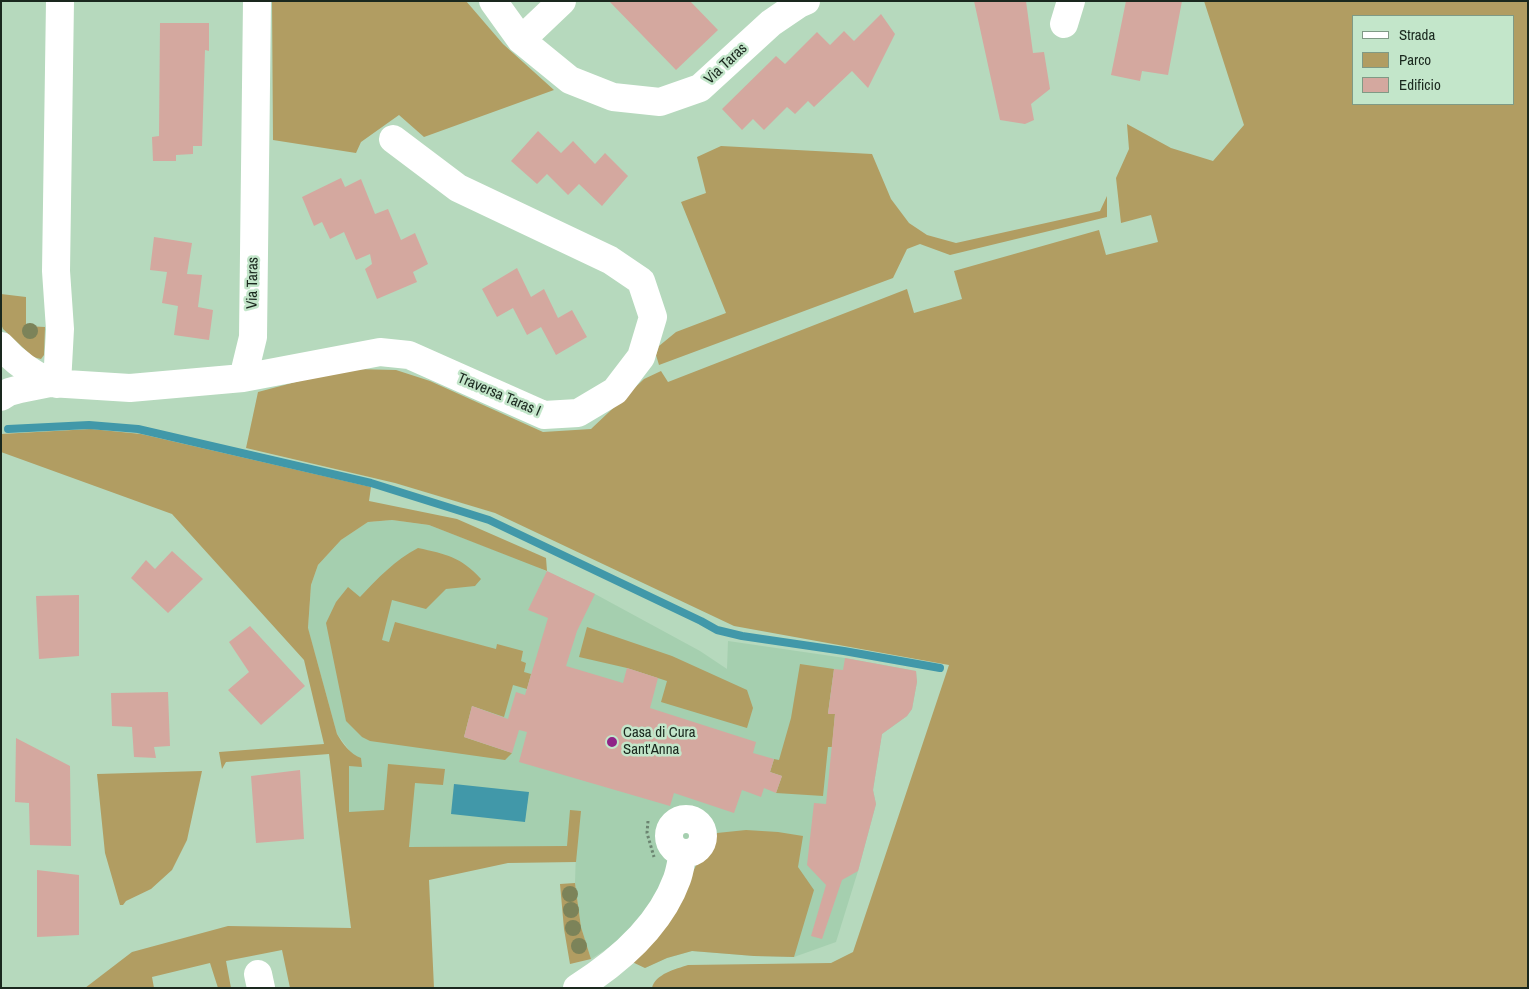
<!DOCTYPE html>
<html>
<head>
<meta charset="utf-8">
<style>
	body { margin:0 }
	#map { position:relative; width:1529px; height:989px; overflow:hidden; background:#b6d9bd; font-family:"Archivo Narrow",sans-serif }
	canvas { display:block }
	.frame { position:absolute; inset:0; border:2px solid #1a281e; pointer-events:none }
	.legend { position:absolute; left:1352px; top:15px; width:162px; height:90px; box-sizing:border-box; background:#c3e6ca; border:1px solid #7f9a85; margin:0; padding:6px 9px; list-style:none; font-size:15px; color:#1a281e }
	.legend li { display:flex; align-items:center; gap:10px; height:25px }
	.legend b { width:25px; border:1px solid #7f9a85 }
</style>
</head>
<body>
<div id="map">
<canvas width="1529" height="989"></canvas>
<div class="frame"></div>
<ul class="legend">
<li><b style="height:6px;background:#fff"></b>Strada</li>
<li><b style="height:14px;background:#b19d62"></b>Parco</li>
<li><b style="height:14px;background:#d4a89f"></b>Edificio</li>
</ul>
</div>
<script>
const ctx = document.querySelector('canvas').getContext('2d');
ctx.lineJoin = 'round';
function fill(path, color) { ctx.fillStyle = color; ctx.fill(path, 'evenodd'); }
function trace(path, color, width, dash) { ctx.strokeStyle = color; ctx.lineWidth = width; ctx.lineCap = dash ? 'butt' : 'round'; ctx.setLineDash(dash || []); ctx.stroke(path); }
function drawText(font, color, halo, rows, align = 'center') {
  ctx.font = font + ' "Archivo Narrow",sans-serif'; ctx.lineWidth = 5; ctx.setLineDash([]); ctx.textBaseline = 'middle'; ctx.strokeStyle = halo; ctx.fillStyle = color; for (const [text, x, y, turn = 0] of rows) {
    ctx.save(); ctx.translate(x, y); ctx.rotate((+turn || 0) * Math.PI / 180); ctx.textAlign = isNaN(turn) ? turn : align; if (halo) ctx.strokeText(text, 0, 0); ctx.fillText(text, 0, 0); ctx.restore();
  }
}
const built = new Path2D(`
	M392 520 429 525 531 564 595 594 700 651 727 669 728 641 845 658 916 671 917 682 912 709 907 716 882 734 873 790 876 804 858 871 836 942 794 957 754 956 692 951 667 958 645 968 608 948 591 959 581 927 575 883 576 851 343 860 349 750 337 734 308 629 311 585 318 565 341 540 368 522Z`);
const green = new Path2D(`
	M272 1H466L503 44 554 90 424 137 399 115 361 142 356 153 273 140Z
	M1204 1H1528V988H652C655 974 676 969 688 965L831 963 853 952 949 665 734 626 495 513 395 483 246 448 258 392 307 379 353 369 396 370 430 381 543 432 591 429 644 379 661 371 668 382 907 289 914 313 962 299 954 271 1099 230 1106 255 1158 242 1151 215 1121 223 1116 178 1129 149 1127 124 1171 148 1213 161 1244 125ZM1353 16H1513V104H1353Z
	M721 146 872 154 891 199 909 223 927 235 956 243 1100 211 1107 196V217L950 255 920 244 907 249 893 278 659 365 656 355 659 346 676 332 726 313 681 202 706 193 697 157Z
	M1 294 26 297V326L45 327 44 355 41 359 33 357 3 329 1 324Z
	M91 429 141 434 371 487 369 501 457 519 546 558 547 571 429 525 392 520 368 522 341 540 318 565 311 585 308 628 337 734C343 744 350 754 361 758L362 767 349 766V812L384 810 388 764 445 769 443 785 415 783 409 847 567 846 570 810 581 811 576 862 508 863 429 880 434 988H290L282 950 226 961 231 988H218L210 963 152 977 154 988H85L132 952 228 926 351 928 329 754 226 762 222 769 219 752 324 744 304 660 172 514 1 452V434Z
	M418 548C446 554 461 557 481 579L475 586 446 589 426 609 392 600 382 640 389 642 395 622 496 649 497 644 523 651 521 661 526 663 524 672 531 674 527 689 513 685 504 717 472 706 464 737 512 753 505 760 370 741 362 737 346 721 326 623 336 602 348 587 360 597C378 578 395 560 418 548Z
	M587 627 672 656 747 690 753 708 747 728 661 702 667 681 627 668 579 657Z
	M800 664 834 669 828 713 835 714 832 747H828L823 796 776 793 782 776 770 772 774 759 779 760 791 718Z
	M202 771 187 840 172 870 151 889 126 901 123 905H120L105 853 97 774Z
	M746 830 778 832 803 836 798 867 814 890 794 957 754 956 692 951 667 958 645 968 630 961 679 899 701 856 717 833Z
	M575 883 581 927 591 959 570 964 564 929 560 884Z`);
const water = new Path2D(`
	M454 784 529 792 525 822 451 814Z`);
const stream = new Path2D(`
	M8 429 89 425 138 429 371 483 489 520 701 621 717 630 742 636 844 651 940 668`);
const building = new Path2D(`
	M609 1H690L718 30 676 70Z
	M974 1H1026L1033 53 1044 52 1050 89 1031 104 1034 120 1025 124 1000 120Z
	M1126 1H1182L1168 75 1142 71 1140 81 1111 75Z
	M881 14 895 34 868 88 852 71 814 107 808 101 795 114 787 107 764 130 753 119 742 130 722 109 776 56 785 64 817 32 830 45 844 31 854 41Z
	M160 23H209V51L205 50 202 146H193V154L176 155V161H153L152 137 159 136Z
	M538 131 561 153 573 141 595 164 605 153 628 176 602 206 579 184 568 195 547 174 537 184 511 161Z
	M341 178 345 187 361 179 375 214 388 209 401 240 415 233 428 264 413 272 417 282 377 299 365 269 372 264 370 254 356 260 344 232 330 239 322 222 314 226 302 197Z
	M154 237 192 243 187 274 202 275 198 307 213 310 209 340 174 335 178 306 162 303 167 272 150 270Z
	M517 268 531 297 544 289 558 318 572 310 587 337 556 355 541 327 527 335 513 308 497 317 482 289Z
	M172 551 203 579 168 613 131 578 146 560 155 569Z
	M547 571 595 594 577 631 566 666 623 683 627 668 658 678 650 708 756 742 753 753 774 759 770 772 782 776 776 793 764 788 761 797 742 790 734 813 674 793 670 806 519 762 527 732 519 730 512 753 464 737 472 706 508 719 516 692 525 695 548 618 528 610Z
	M79 595V656L39 659 36 596Z
	M250 626 305 686 261 725 228 690 249 672 229 642Z
	M845 658 916 671 917 682 912 709 907 716 882 734 873 790 876 804 858 871 842 880 822 939 811 936 826 885 807 865 814 803 826 804 835 714H828L834 669 843 670Z
	M168 692 170 746 154 747 156 758 134 757 132 727 112 726 111 693Z
	M16 738 70 766 71 846 30 845 29 803 15 802Z
	M300 770 304 839 256 843 251 776Z
	M37 870 79 875V935L37 937Z`);
const path = new Path2D(`
	M648 821 647 833 654 857`);
const minor = new Path2D(`
	M493 1 521 40 570 80 613 97 660 102 700 88 771 23 799 4 806 1
	M1064 24 1071 1
	M521 40 562 1
	M1 346C16 363 31 372 50 383
	M243 378 380 352 409 355 544 415 578 413 615 391 641 357 653 317 641 281 610 260 458 188 393 139
	M57 384 60 329 56 271 60 1
	M1 397 9 392 20 389 50 383 130 388 243 378 253 337 257 1
	M669 836a17 17 0 1 1 34 0a17 17 0 1 1-34 0Z
	M258 974 261 988
	M577 988C618 962 660 926 677 879 680 871 681 862 683 853`);
const trees = [
	[30,331],
	[570,894],
	[571,910],
	[573,928],
	[579,946]
];
const markers = [
	[612,742,6,"#8f2487"]
];
const streetNames = [
	["Via Taras",726,64,-43],
	["Via Taras",253,283,-89],
	["Traversa Taras I",499,395,23]
];
const poiNames = [
	["Casa di Cura",623,733],
	["Sant'Anna",623,750]
];
fill(built, '#a5cfaf');
fill(green, '#b19d62');
fill(water, '#4198a9');
trace(stream, '#4198a9', 8);
fill(building, '#d4a89f');
trace(path, '#6c8571', 3, [2.5, 2.5]);
trace(minor, '#fff', 28);
ctx.fillStyle = '#7c8359';
for (const [x, y] of trees) { ctx.beginPath(); ctx.arc(x, y, 8, 0, 2 * Math.PI); ctx.fill(); }
for (const [x, y, r, color] of markers) { const dot = new Path2D(); dot.arc(x, y, r, 0, 2 * Math.PI); ctx.fillStyle = color; ctx.fill(dot); trace(dot, '#c3e6ca', 2); }
drawText('15px', '#1a281e', '#c3e6ca', streetNames);
drawText('15px', '#1a281e', '#c3e6ca', poiNames, 'left');
</script>
</body>
</html>
